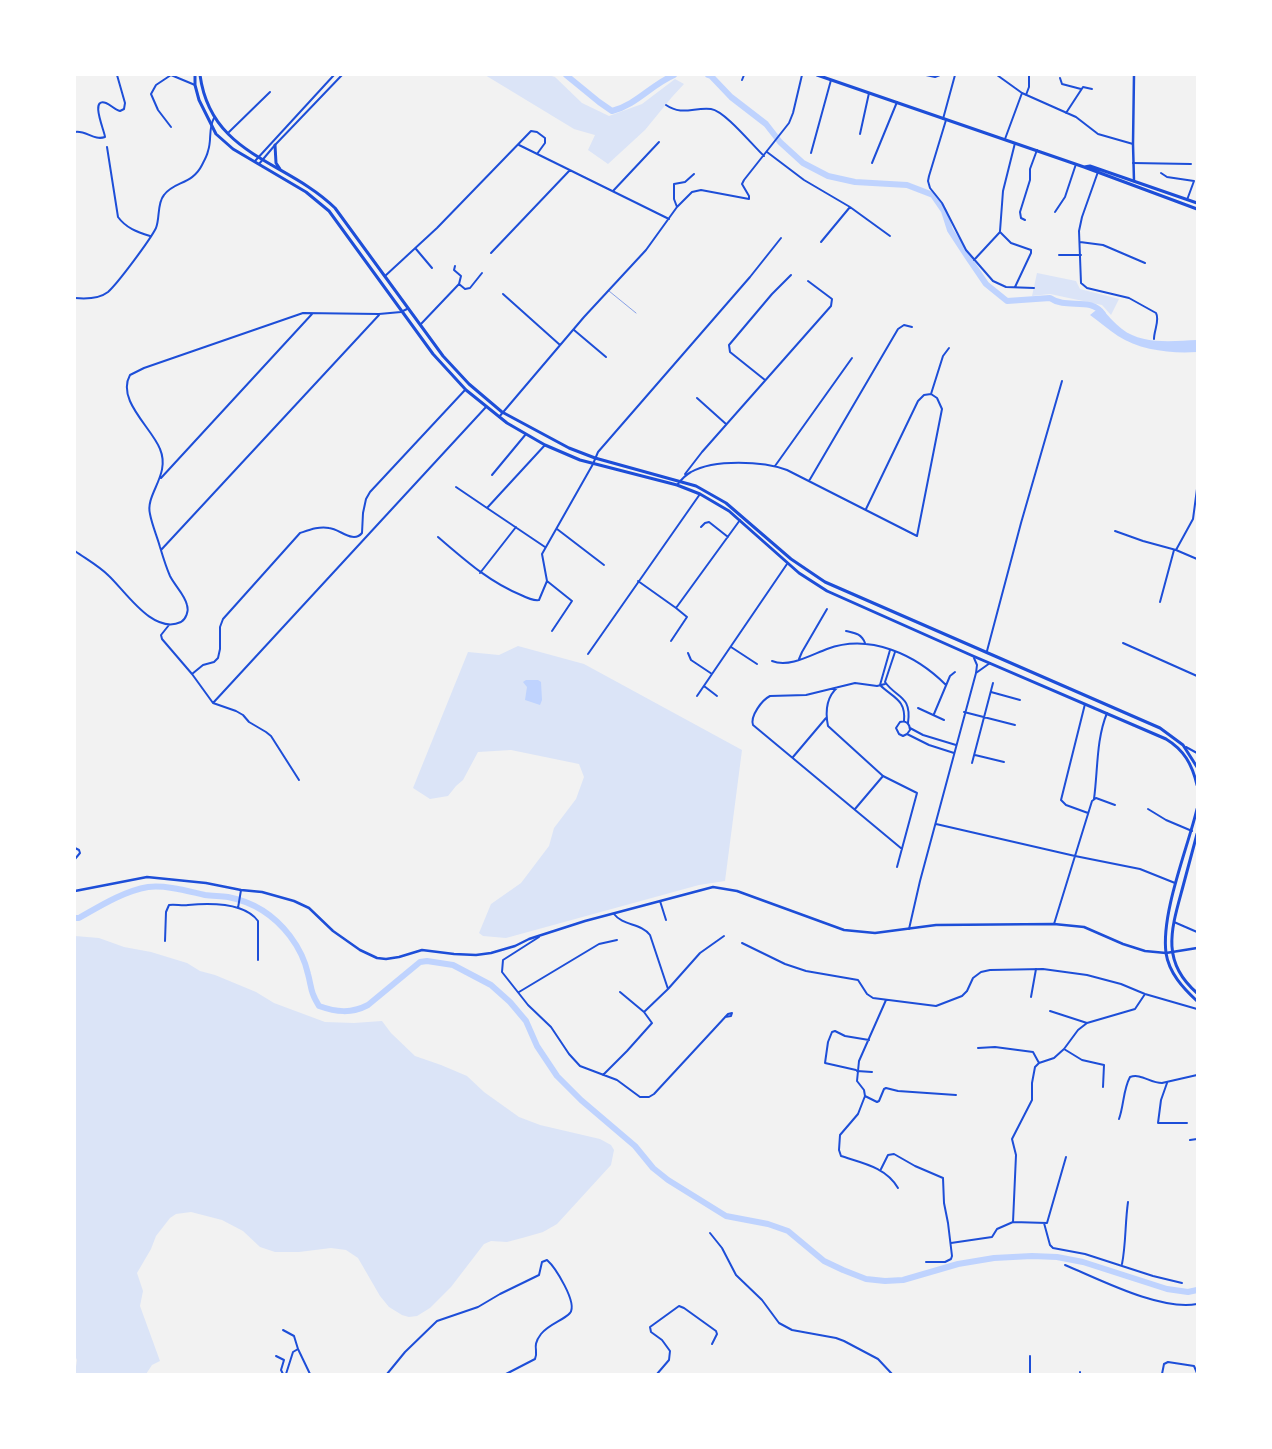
<!DOCTYPE html>
<html>
<head>
<meta charset="utf-8">
<style>
	body { margin:0 }
	#map { position:relative; width:1272px; height:1449px; overflow:hidden; background:#f2f2f2; font-family:"PT Sans",sans-serif }
	canvas { display:block }
	.frame { position:absolute; inset:0; border:76px solid #fff; pointer-events:none }
</style>
</head>
<body>
<div id="map">
<canvas width="1272" height="1449"></canvas>
<div class="frame"></div>
</div>
<script>
const ctx = document.querySelector('canvas').getContext('2d');
ctx.lineJoin = 'round';
function fill(path, color) { ctx.fillStyle = color; ctx.fill(path, 'evenodd'); }
function trace(path, color, width, dash) { ctx.strokeStyle = color; ctx.lineWidth = width; ctx.lineCap = dash ? 'butt' : 'round'; ctx.setLineDash(dash || []); ctx.stroke(path); }
const green = new Path2D(`
	M485 75H548L555 77 582 103 609 116 642 104 675 79 684 84 672 97 645 130 608 164 588 150 595 135 574 129Z
	M1037 273 1076 281 1080 289 1119 299 1111 315 1102 305 1050 294 1032 296Z
	M518 646 584 664 742 750 725 881 699 885 506 938 483 936 479 933 491 904 521 883 549 846 554 828 576 799 584 777 579 764 511 750 478 752 463 780 456 786 448 796 430 799 413 788 468 652 499 655Z
	M75 936 99 938 124 947 151 952 187 963 200 971 215 975 256 992 274 1003 325 1022 354 1023 382 1021 391 1033 415 1056 441 1065 467 1076 484 1092 519 1117 540 1125 600 1139 611 1145 614 1150 611 1165 557 1224 543 1232 522 1238 507 1242 491 1241 484 1244 451 1287 430 1308 417 1316 409 1317 402 1315 389 1307 380 1296 358 1258 346 1250 331 1248 299 1252H275L260 1247 243 1231 222 1220 191 1212 176 1214 170 1218 156 1236 151 1249 137 1273 143 1291 140 1306 160 1361 152 1365 146 1374H75L77 1360 75 1356Z`);
const water = new Path2D(`
	M1100 307C1107 314 1114 323 1122 329 1142 345 1173 341 1197 340V352C1172 354 1139 350 1118 336 1109 330 1100 322 1090 315Z
	M526 680H538L541 682 542 700 540 705 525 700 527 687 523 682Z`);
const river = new Path2D(`
	M566 75 599 102 612 111C636 105 651 85 674 75
	M708 75 711 76 731 97 766 124 780 142 803 163 828 176 855 182 907 185 933 195 944 211 950 230 967 256 986 284 1007 301 1050 298C1067 310 1090 296 1103 314
	M75 918H79C100 906 124 891 148 887 167 885 187 891 205 895 212 896 220 896 228 897 254 902 274 915 290 936 299 948 305 960 308 974 312 989 310 991 319 1006 336 1012 351 1014 368 1005L420 962 427 961 453 965 491 985 510 1002 526 1021 537 1046 557 1076 581 1100 635 1146 653 1168 668 1180 726 1216 768 1224 788 1231 824 1261 843 1270 866 1279 885 1281 903 1280 958 1264 994 1258 1032 1256 1057 1257 1083 1262 1167 1289 1188 1292 1197 1290`);
const service = new Path2D(`
	M609 291 636 313`);
const minor = new Path2D(`
	M171 75 195 85
	M926 75 935 77 940 75
	M997 75 1022 93 1076 117 1098 134 1133 144
	M1060 78 1062 84 1081 89
	M742 80 744 75
	M1026 95 1029 87V75
	M666 105C682 116 694 107 711 109 725 111 753 146 764 156
	M1066 113 1083 87 1092 89
	M943 119 955 75
	M946 120 929 176 928 181 930 188 942 203 966 250 993 281 1006 287 1034 288
	M171 127 158 110 151 94 156 85 171 75
	M75 132C86 130 94 141 105 137 105 132 89 97 106 103 111 105 115 110 120 111L124 109 125 103 117 75
	M229 132 270 92
	M860 134 869 93
	M1005 139 1022 93
	M519 145 669 219
	M107 147 118 217C126 228 137 232 150 236
	M767 152 804 180 850 207 890 236
	M811 153 831 80
	M255 161 334 75
	M872 163 897 102
	M1133 163 1191 164
	M259 164 275 145 342 75
	M1099 169 1082 217 1079 231 1081 283 1087 288 1129 298 1156 313C1160 320 1154 330 1154 339
	M1161 173 1167 177 1194 181 1187 200
	M613 191 659 142
	M677 207 674 199V184L685 182 694 174
	M1055 212 1065 197 1076 164
	M1025 220 1021 218 1020 212 1030 180V169L1037 150
	M1000 231 1003 191 1015 143
	M821 242 850 207
	M1080 242 1103 245 1145 263
	M416 249 432 268
	M491 253 570 170
	M1059 255H1081
	M974 260 1000 232 1011 243 1031 250V253L1015 287
	M385 276 437 228 531 131 537 132 545 138V143L537 154
	M459 284 465 289 470 288 482 273
	M503 294 560 345
	M75 298C86 299 99 299 108 292 118 283 150 240 156 228 160 218 157 203 164 195 174 181 192 185 202 165 204 161 207 156 208 151 212 140 208 129 214 118
	M420 325 459 284 461 276 454 270 455 266
	M574 330 606 357
	M765 380 730 352 729 345 772 294 791 275
	M931 394 943 356 949 348
	M697 398 726 424
	M499 417 584 317 646 250 677 207 692 192 701 190 749 199V196L742 184 744 180 789 123 793 113 802 75
	M775 466 852 358
	M685 474 702 452 831 306 832 299 808 281
	M492 475 526 434
	M161 478 312 314
	M809 481 898 329 904 325 912 327
	M677 485C681 480 685 475 691 472 714 459 763 461 787 470L917 536 942 409 937 398 931 394 924 395 918 401 866 509
	M456 487 487 508 545 445
	M487 508 545 547
	M701 527 705 523 709 522 728 537
	M557 529 604 565
	M1115 531 1143 541 1176 550 1197 559
	M438 537C465 560 489 582 521 595 527 598 533 601 539 600L547 581 542 554 593 464 598 452 750 277 781 238
	M161 550 379 315
	M1176 550 1193 519 1197 489
	M75 551C86 559 99 566 109 576 126 592 153 635 181 622 186 619 189 611 187 605 185 595 175 586 170 576 166 567 163 557 160 547 157 536 152 525 150 514 145 494 171 475 160 449 152 428 116 400 130 375L144 368 303 313 379 314 401 312 407 309
	M480 573 516 527
	M547 581 572 601 552 631
	M638 581 676 608
	M1160 602 1174 550
	M169 625 161 635 162 639 192 674 213 703 236 711 243 715 249 722 266 732 271 736 299 780
	M846 631C854 633 861 633 865 643
	M671 641 687 617 676 608 740 520
	M1123 643 1197 676
	M731 647 757 664
	M890 650 880 685C893 698 906 699 904 721
	M987 651 1021 523 1062 381
	M895 652 885 682C896 698 912 695 908 723
	M688 653 691 660 712 674
	M588 654 700 494
	M799 659 802 652 827 609
	M772 661C789 668 811 655 827 649 870 633 916 655 946 685
	M976 673 990 663
	M192 674 203 665 214 662 218 658 220 649V627L223 619 300 533C309 530 319 526 329 528 340 529 353 544 362 533L363 513 366 499 370 492 465 390
	M885 684 877 686 855 683 806 695 770 696C762 700 750 716 753 725L902 849
	M704 686 717 696
	M838 687C826 697 825 711 828 726L883 776 917 793 897 867
	M991 692 1020 700
	M697 696 787 564
	M213 703 486 407
	M1085 704 1061 800 1066 805 1088 813
	M918 708 944 720
	M964 712 1015 725
	M934 714 950 676 955 672
	M910 728 923 735 956 745
	M907 734 910 730C910 724 906 720 900 722L896 728 899 734 903 736 907 734 929 745 954 753
	M1186 747 1197 753
	M975 755 1004 762
	M793 757 826 718
	M972 763 993 683
	M1094 799C1098 770 1096 740 1107 713
	M855 809 883 776
	M1148 809 1166 820 1192 831
	M936 824 1075 856 1140 869 1175 883
	M75 848 79 850 80 853 75 859
	M660 901 666 920
	M238 908 241 890
	M614 914C623 926 641 923 650 935L668 989
	M1174 922 1197 932
	M1054 924 1092 801 1096 798 1115 805
	M909 929 920 881 976 673 977 665 974 658
	M539 937 503 960 502 972 528 1005 551 1027 569 1054 580 1066 617 1080 640 1097H649L654 1094 728 1014 732 1013 731 1016 725 1017
	M165 941 166 912 169 905C175 904 182 906 188 905 210 903 244 902 258 921V960
	M742 943 785 964 806 971 858 980 867 994 873 998 936 1006 962 996 967 991 973 978 981 972 990 970 1043 969 1087 975 1121 984 1145 994 1197 1009
	M519 992 599 944 617 940
	M1031 997 1036 969
	M886 1000 859 1061 857 1081 864 1090 865 1096 858 1114 840 1135 839 1150 841 1156C862 1163 886 1167 898 1188
	M1050 1011 1087 1023
	M644 1012 668 989 700 953 724 936
	M978 1048 995 1047 1033 1052 1039 1063
	M1064 1049 1082 1060 1104 1065 1103 1087
	M856 1070 825 1063 828 1042 832 1032 835 1031 845 1036 869 1040
	M857 1071 872 1072
	M603 1075 627 1051 652 1023 644 1012 620 992
	M1167 1083 1161 1100 1158 1123H1187
	M865 1096 877 1102 879 1101 884 1089 886 1088 898 1091 956 1095
	M1119 1119C1124 1105 1123 1090 1130 1077 1141 1073 1150 1083 1162 1083L1197 1075
	M1190 1140 1197 1139
	M881 1169 888 1155 894 1154 915 1166 943 1178 944 1203 948 1223 952 1256 951 1259 945 1262H926
	M1013 1222 1047 1223 1066 1157
	M1044 1223 1050 1245 1053 1248 1085 1254 1153 1276 1182 1283
	M710 1233 722 1248 736 1275 762 1300 779 1323 792 1330 836 1338 844 1341 878 1359 892 1374
	M951 1243 992 1237 997 1229 1013 1222 1016 1155 1012 1139 1032 1100V1083L1035 1067 1039 1063 1054 1058 1064 1049 1078 1030 1087 1023 1135 1009 1145 994
	M1122 1264C1126 1244 1125 1223 1128 1202
	M1065 1265C1099 1279 1160 1311 1197 1304
	M283 1330 294 1336 298 1349
	M276 1356 284 1360 281 1370 283 1374
	M286 1374 293 1352 298 1349 310 1374
	M387 1374 405 1352 437 1321 478 1307 500 1294 539 1275 542 1262 547 1260C555 1267 578 1303 570 1313 564 1320 549 1324 541 1334 531 1347 539 1350 535 1359L506 1374
	M657 1374 669 1360 670 1351 662 1340 651 1332 650 1327 679 1306 684 1308 716 1331 717 1334 712 1344
	M1030 1374V1356
	M1080 1374V1372
	M1162 1374 1164 1364 1168 1362 1194 1366 1197 1373`);
const tertiary = new Path2D(`
	M1134 75 1133 144 1134 181
	M75 891 147 877 206 883 241 890 262 892 294 901 309 908 333 931 360 950 377 958 386 959 399 957 422 950 454 954 476 955 491 953 515 946 529 939 585 921 713 887 737 891 844 930 875 933 936 925 1054 924 1084 927 1123 944 1145 951 1166 953 1197 948`);
const primary = new Path2D(`
	M195 75V85L199 100 216 134 233 149 306 192 329 211 433 354 466 390 507 423 545 445 580 460 677 485 700 494 729 511 799 573 827 591 973 656 1166 739C1184 750 1192 764 1197 785
	M200 75C211 156 286 160 335 208L443 356 469 384 502 412 569 448 595 458 696 486 726 503 791 559 825 582 1160 728 1183 745 1197 767
	M817 75 1084 167 1197 209
	M275 145 276 163 280 169
	M1084 167 1090 166 1197 203
	M1197 809C1187 850 1161 913 1166 953 1169 973 1183 988 1197 1001
	M1197 834C1192 853 1187 871 1182 890 1171 930 1161 962 1197 993`);
fill(green, '#dbe4f7');
fill(water, '#bfd3fe');
trace(river, '#bfd3fe', 6);
trace(service, '#1d4ed8', 0.5);
trace(minor, '#1d4ed8', 2);
trace(tertiary, '#1d4ed8', 2.5);
trace(primary, '#1d4ed8', 3);
</script>
</body>
</html>
